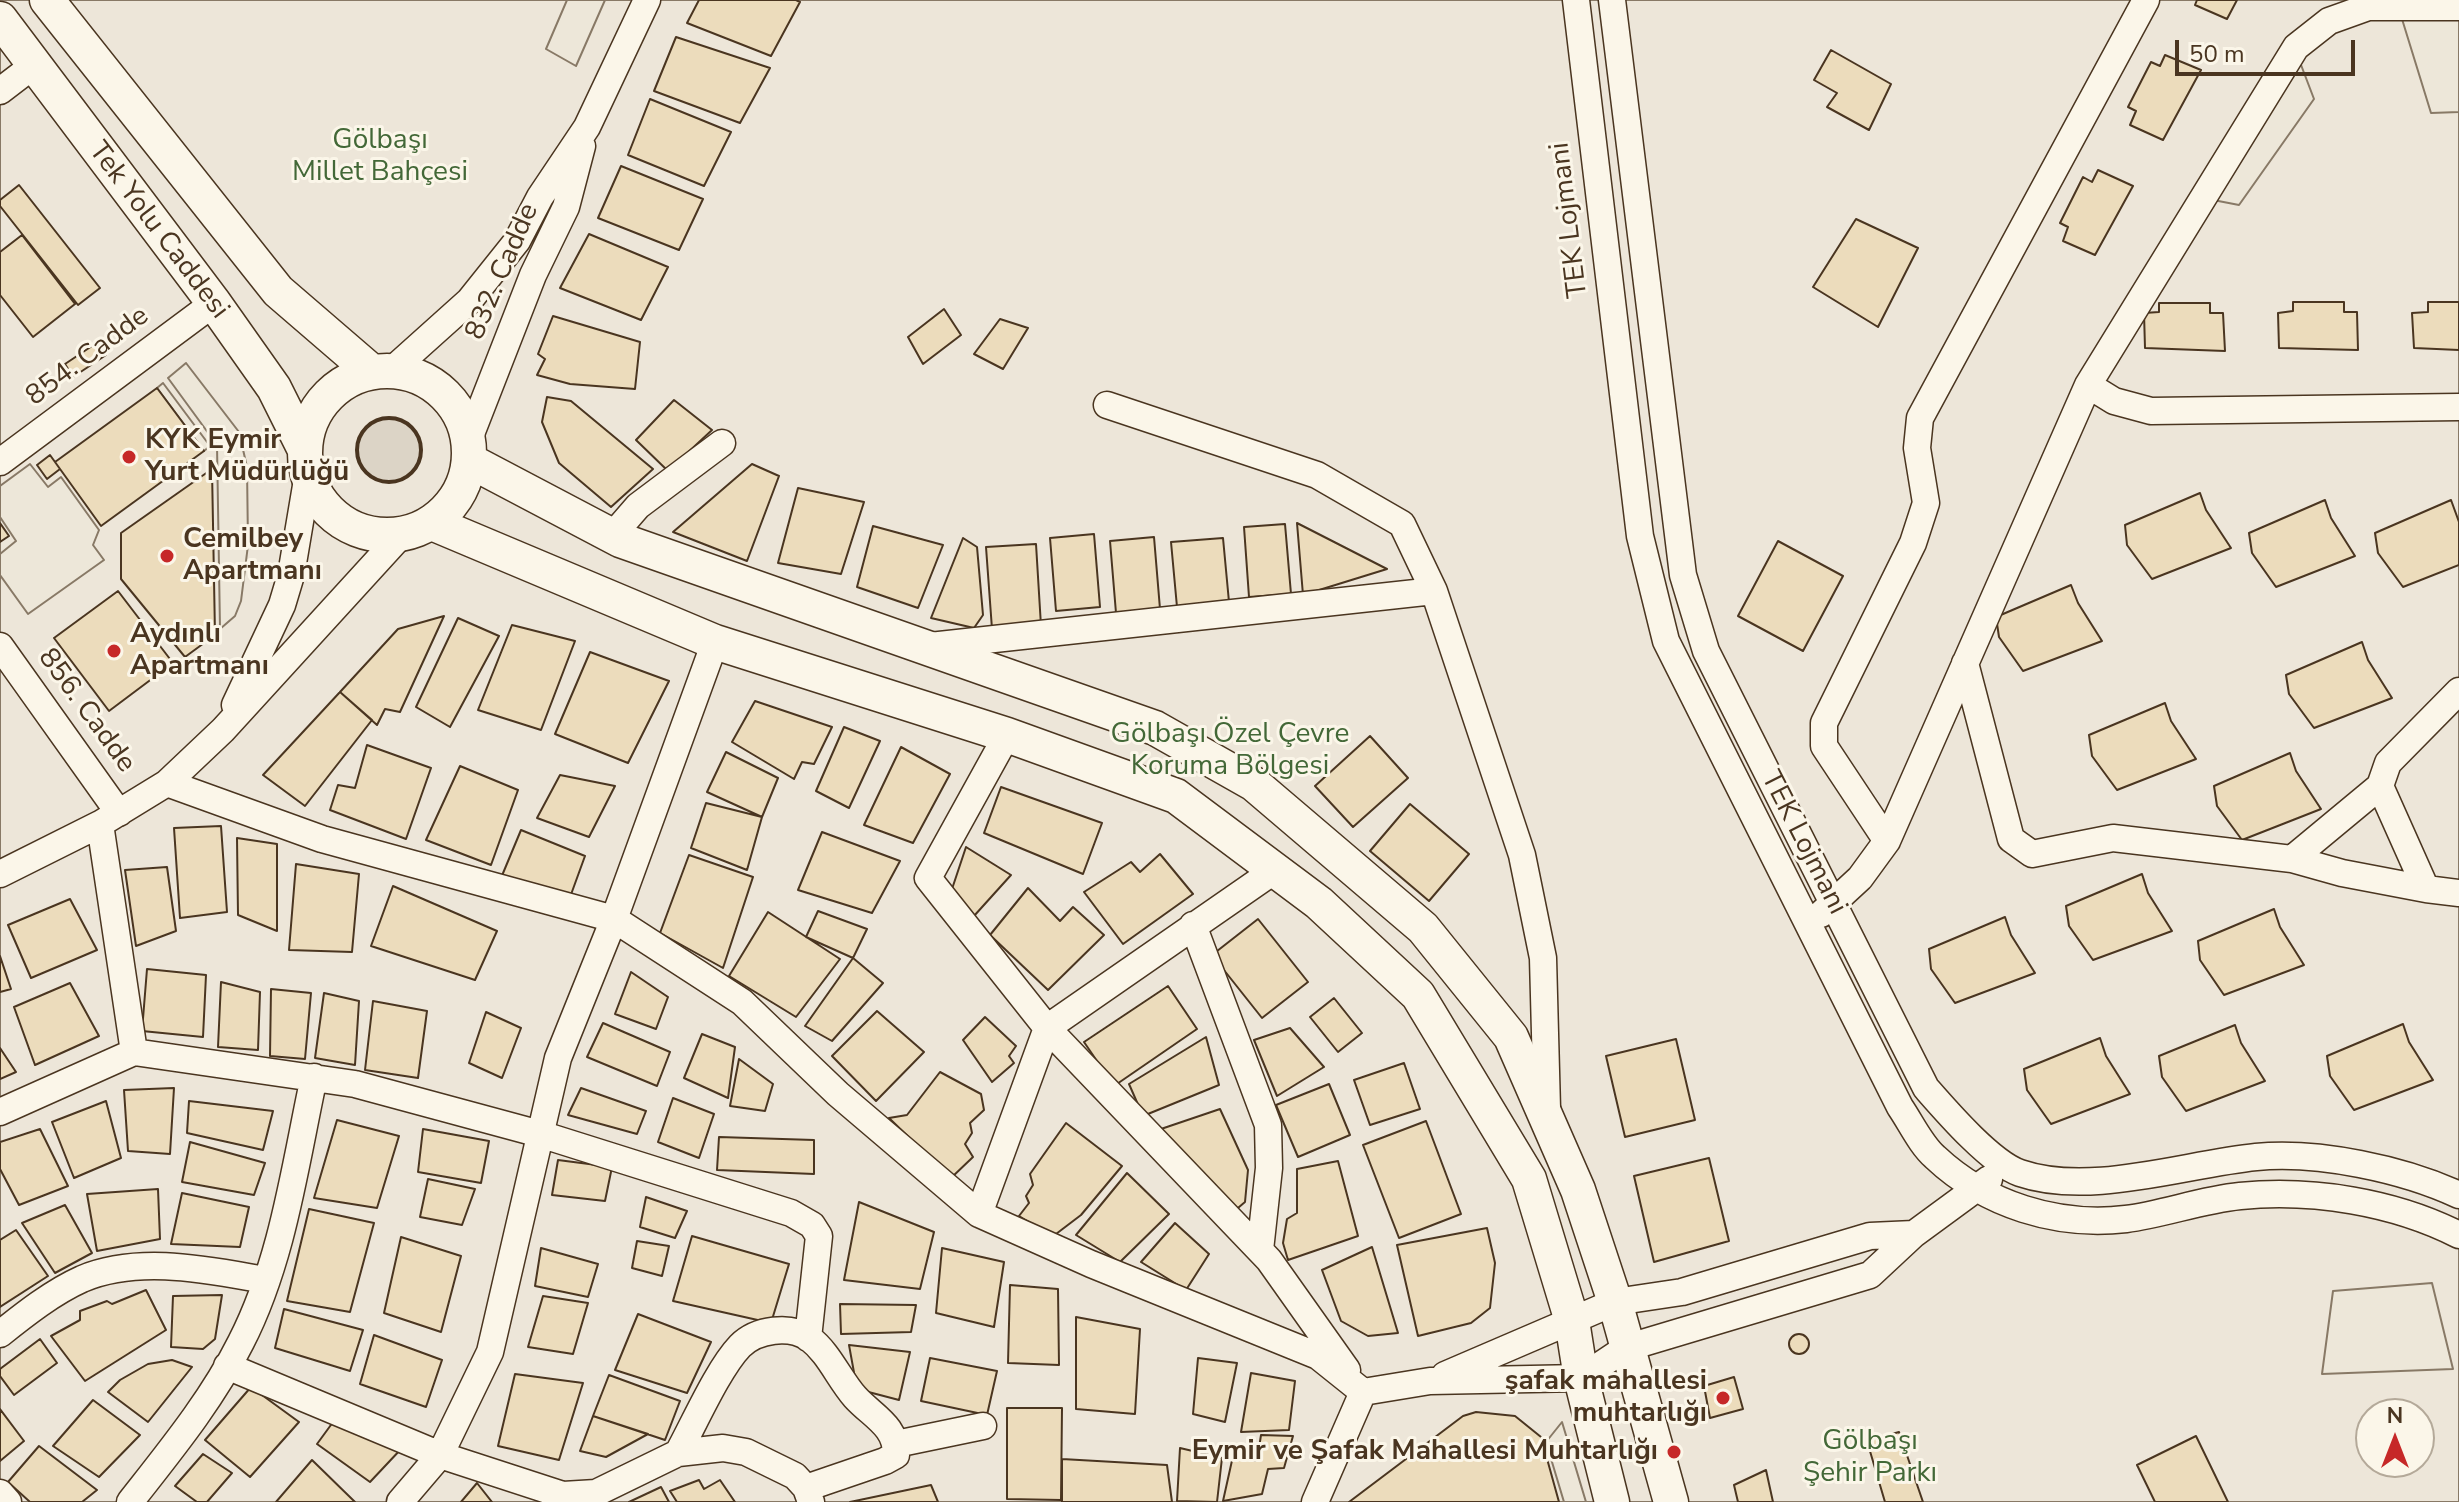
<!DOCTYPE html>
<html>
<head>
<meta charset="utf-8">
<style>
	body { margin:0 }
	#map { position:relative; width:2459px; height:1502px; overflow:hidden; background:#fbf6e9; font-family:"Nunito Sans",sans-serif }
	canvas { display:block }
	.north { position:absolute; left:2355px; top:1398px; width:80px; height:80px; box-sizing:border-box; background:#fbf6e9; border:2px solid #b4a999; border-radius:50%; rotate:0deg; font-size:22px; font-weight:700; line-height:32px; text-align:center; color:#4a3520 }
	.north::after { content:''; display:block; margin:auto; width:28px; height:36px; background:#c62828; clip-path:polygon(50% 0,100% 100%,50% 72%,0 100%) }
	.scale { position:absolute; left:2175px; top:40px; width:180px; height:36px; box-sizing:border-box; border:4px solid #4a3520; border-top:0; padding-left:10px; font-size:24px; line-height:28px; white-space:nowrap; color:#4a3520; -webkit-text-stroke:6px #fbf6e9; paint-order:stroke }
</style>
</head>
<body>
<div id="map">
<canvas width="2459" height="1502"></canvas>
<div class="north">N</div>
<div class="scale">50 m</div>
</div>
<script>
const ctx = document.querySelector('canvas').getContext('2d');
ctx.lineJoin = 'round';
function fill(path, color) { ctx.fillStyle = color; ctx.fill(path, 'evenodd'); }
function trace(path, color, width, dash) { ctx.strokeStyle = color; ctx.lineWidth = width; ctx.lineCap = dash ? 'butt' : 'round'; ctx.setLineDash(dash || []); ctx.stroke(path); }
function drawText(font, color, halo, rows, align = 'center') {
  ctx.font = font + ' "Nunito Sans",sans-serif'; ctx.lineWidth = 6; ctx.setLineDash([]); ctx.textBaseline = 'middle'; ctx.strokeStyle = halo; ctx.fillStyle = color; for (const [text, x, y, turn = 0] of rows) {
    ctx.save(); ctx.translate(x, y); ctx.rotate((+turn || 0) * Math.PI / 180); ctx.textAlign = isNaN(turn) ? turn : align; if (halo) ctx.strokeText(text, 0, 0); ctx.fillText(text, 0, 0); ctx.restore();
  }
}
const green = new Path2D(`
	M0 0H2459V1502H0ZM2371 1414H2419V1462H2371Z`);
const parking = new Path2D(`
	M567 0H605L576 66 546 49Z
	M2459 18V112L2431 113 2402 19Z
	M2298 57 2314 99 2239 205 2208 199Z
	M186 363 239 432 247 467 248 545 241 601 235 616 220 629 217 445 168 378Z
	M163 383 210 446 204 451 157 388Z
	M30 464 48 487 61 477 99 530 93 545 104 560 28 614 0 575V554L16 541 0 517V486Z
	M2432 1283 2453 1369 2322 1374 2333 1291Z
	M1562 1422 1586 1502H1564L1546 1442Z`);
const water = new Path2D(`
	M357 450a32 32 0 1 1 64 0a32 32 0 1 1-64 0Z`);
const building = new Path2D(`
	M699 0H796L800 2 771 56 687 23Z
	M2197 0H2237L2227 19 2195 5Z
	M676 37 770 68 740 123 654 91Z
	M1831 50 1891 84 1869 130 1827 107 1837 93 1814 80Z
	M2165 55 2201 70 2163 140 2130 125 2136 111 2128 107 2151 62 2160 66Z
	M650 99 731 132 704 186 628 155Z
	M621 166 703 199 679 250 598 218Z
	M2098 170 2133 186 2095 255 2063 241 2068 227 2060 223 2083 177 2092 182Z
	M19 185 100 288 78 305 0 206V200Z
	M1856 219 1918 248 1878 327 1813 287Z
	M589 234 668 267 641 320 560 288Z
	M22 235 75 304 33 337 0 295V252Z
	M2293 302H2344V312H2357L2358 350 2279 348 2278 313 2293 311Z
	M2428 302H2459V350L2414 348 2412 313 2428 312Z
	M2159 303H2210V313H2223L2225 351 2145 348 2144 313 2159 312Z
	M944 309 961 335 923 364 908 337Z
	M553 316 640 342 635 389 570 384 537 375 545 359 538 354Z
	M1000 319 1028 328 1003 369 974 354Z
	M98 342 106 355 73 377 65 364Z
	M157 388 204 451 101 526 55 462Z
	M547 397 571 401 653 469 611 507 559 463 542 422Z
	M674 400 712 430 668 471 636 440Z
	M50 455 60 469 47 479 37 465Z
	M752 464 779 476 747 561 673 532Z
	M212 469 215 635 185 657 121 579V533Z
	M798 488 864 502 841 574 778 563Z
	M2200 493 2206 510 2231 548 2152 579 2127 545 2125 525Z
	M2325 500 2331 518 2355 556 2276 587 2252 553 2249 533Z
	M2451 500 2459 522V565L2403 587 2378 553 2375 533Z
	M0 523 9 536 0 542Z
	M1297 523 1387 569 1303 595Z
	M1285 524 1291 594 1249 597 1244 527Z
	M873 526 943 545 918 608 857 587Z
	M1094 534 1100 607 1056 611 1050 538Z
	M1154 537 1160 609 1116 613 1110 541Z
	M963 538 977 547 983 615 974 628 931 618Z
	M1223 538 1229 602 1177 607 1171 542Z
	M1778 541 1843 576 1803 651 1738 616Z
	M1036 544 1041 626 992 629 986 547Z
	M2071 585 2078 603 2102 641 2023 671 1999 637 1996 617Z
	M118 591 173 663 109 711 54 638Z
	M444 616 400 712 385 709 377 725 340 692 398 629Z
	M458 618 499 636 450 727 416 707Z
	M512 625 575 641 541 730 478 710Z
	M2362 642 2368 660 2392 698 2314 728 2289 694 2286 675Z
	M590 652 669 681 628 763 555 734Z
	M340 692 372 720 305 806 263 775Z
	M755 701 832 727 814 764 802 762 794 779 732 742Z
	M2165 703 2171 721 2196 759 2117 790 2092 756 2089 735Z
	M844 727 880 741 849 808 816 791Z
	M1370 736 1408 778 1353 827 1315 786Z
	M367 745 431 768 406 839 330 810 338 785 355 788Z
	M901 747 950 774 913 843 864 825Z
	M726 752 778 778 762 817 707 792Z
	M2290 753 2296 771 2321 809 2242 840 2217 806 2214 786Z
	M460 766 518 790 491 865 426 840Z
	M560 775 615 786 589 837 537 818Z
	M1001 787 1102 823 1083 874 984 833Z
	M706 803 762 817 747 870 691 848Z
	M1410 804 1469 854 1429 901 1370 851Z
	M221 826 227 912 180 918 174 828Z
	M521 830 585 856 569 900 501 878Z
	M822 832 900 861 872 913 798 890Z
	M237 838 277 844V931L238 915Z
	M966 847 1011 875 974 916 950 895Z
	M1160 854 1193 894 1123 944 1084 892 1131 862 1140 872Z
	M689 855 753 877 723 968 660 933Z
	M296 864 359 874 352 952 289 950Z
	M167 867 176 931 136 946 125 870Z
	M2142 874 2148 893 2172 931 2093 960 2069 926 2066 906Z
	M393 886 497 931 475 980 371 946Z
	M1028 888 1060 921 1073 907 1104 935 1048 990 990 935Z
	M70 899 97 950 31 978 8 925Z
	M2274 909 2280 927 2304 965 2224 995 2200 960 2198 941Z
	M818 911 867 929 853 958 806 937Z
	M768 912 840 959 796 1017 729 976Z
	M2005 917 2011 935 2035 973 1955 1003 1931 969 1929 949Z
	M1258 919 1308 982 1262 1018 1212 955Z
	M0 956 11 989 0 992Z
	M853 958 883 983 832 1041 805 1026Z
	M147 969 206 975 203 1037 142 1031Z
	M631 972 668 997 656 1029 615 1014Z
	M221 982 260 992 258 1050 218 1047Z
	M70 983 99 1036 35 1065 14 1007Z
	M1168 986 1197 1029 1114 1086 1084 1042Z
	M271 989 311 993 305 1059 270 1056Z
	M324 993 359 1001 355 1065 315 1058Z
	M1334 998 1362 1033 1338 1052 1310 1017Z
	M373 1001 427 1011 418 1078 365 1070Z
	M877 1011 924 1052 876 1101 832 1056Z
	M486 1012 521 1028 502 1078 469 1063Z
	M985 1017 1016 1046 1009 1056 1014 1063 992 1082 963 1040Z
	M603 1023 670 1052 657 1086 587 1057Z
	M2403 1024 2409 1042 2433 1080 2354 1110 2330 1076 2327 1056Z
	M2235 1025 2241 1043 2265 1081 2186 1111 2162 1077 2159 1056Z
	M1290 1028 1324 1067 1277 1096 1254 1040Z
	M702 1034 735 1047 728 1098 684 1078Z
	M1206 1037 1219 1085 1143 1116 1129 1084Z
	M2100 1038 2106 1056 2130 1094 2051 1124 2027 1090 2024 1069Z
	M1676 1039 1695 1120 1625 1137 1606 1056Z
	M0 1048 16 1072 0 1079Z
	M739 1059 773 1084 765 1111 730 1106Z
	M1404 1063 1420 1109 1370 1125 1354 1080Z
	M940 1072 981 1094 984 1110 970 1123 972 1133 965 1144 973 1157 951 1178 889 1118 907 1115Z
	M1329 1084 1350 1135 1298 1157 1276 1105Z
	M174 1088 170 1154 128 1151 124 1090Z
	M581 1088 646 1111 637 1134 568 1115Z
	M673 1098 714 1114 699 1158 658 1142Z
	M106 1101 121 1158 74 1178 52 1122Z
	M189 1101 273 1111 263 1150 187 1133Z
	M1220 1109 1248 1170 1245 1202 1232 1213 1158 1130Z
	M337 1120 399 1136 377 1208 314 1198Z
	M1426 1121 1461 1214 1399 1238 1363 1145Z
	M1066 1123 1122 1166 1081 1215 1056 1234 1045 1232 1019 1216 1029 1203 1026 1196 1033 1185 1030 1174Z
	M40 1129 68 1186 19 1205 0 1169V1142Z
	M423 1129 489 1141 481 1183 418 1172Z
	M719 1137 814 1140V1174L717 1170Z
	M190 1142 265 1163 254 1195 182 1182Z
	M1709 1158 1729 1241 1654 1262 1634 1176Z
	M558 1160 612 1167 605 1201 552 1195Z
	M1338 1161 1358 1236 1288 1260 1283 1243 1287 1219 1297 1213V1169Z
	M1127 1173 1169 1214 1120 1262 1076 1235Z
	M428 1179 475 1189 462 1225 420 1217Z
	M158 1189 160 1239 97 1251 87 1194Z
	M182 1193 249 1207 240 1247 171 1244Z
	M646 1197 687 1211 675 1238 640 1227Z
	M859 1202 934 1232 920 1289 844 1280Z
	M65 1205 92 1253 55 1273 22 1223Z
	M309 1209 374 1223 350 1312 287 1301Z
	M1175 1223 1209 1254 1186 1290 1141 1262Z
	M1487 1228 1495 1263 1490 1308 1471 1323 1418 1336 1397 1245Z
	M16 1230 48 1276 0 1307V1240Z
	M692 1236 789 1264 771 1323 673 1301Z
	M401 1237 461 1256 441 1332 384 1313Z
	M637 1241 669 1246 662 1276 632 1268Z
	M1372 1247 1398 1333 1368 1336 1341 1321 1322 1270Z
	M541 1248 598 1264 588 1297 535 1286Z
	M942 1248 1004 1262 994 1327 936 1313Z
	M1010 1285 1058 1289 1059 1365 1008 1363Z
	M146 1290 166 1330 85 1381 51 1336 80 1320V1311L107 1301 112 1304Z
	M222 1295 215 1339 203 1349 171 1347 173 1296Z
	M543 1296 588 1303 573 1354 528 1347Z
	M840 1304 916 1305 911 1332 841 1334Z
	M284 1309 363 1330 350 1371 275 1348Z
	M638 1314 711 1342 687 1393 615 1370Z
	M1076 1317 1140 1329 1135 1414 1076 1409Z
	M1789 1344a10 10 0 1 1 20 0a10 10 0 1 1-20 0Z
	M374 1335 442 1360 426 1407 360 1384Z
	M40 1339 57 1363 14 1395 0 1376V1369Z
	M849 1345 910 1352 899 1400 857 1389Z
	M930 1358 997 1371 987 1415 921 1401Z
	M1198 1358 1237 1363 1225 1422 1193 1414Z
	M172 1360 192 1367 148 1422 108 1392 120 1380 148 1364Z
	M1251 1373 1295 1381 1289 1430 1241 1432Z
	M515 1374 583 1383 559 1460 498 1446Z
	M609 1375 680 1401 665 1440 593 1416Z
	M1734 1377 1743 1409 1710 1418 1704 1386Z
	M251 1387 299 1422 250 1477 205 1440Z
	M93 1400 140 1435 99 1477 53 1446Z
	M1007 1408H1062L1061 1500 1007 1499Z
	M0 1409 24 1441 0 1461Z
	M1476 1412 1515 1416 1541 1437 1559 1502H1349L1463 1416Z
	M593 1416 648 1434 606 1457 580 1451Z
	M336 1418 402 1448 370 1482 317 1444Z
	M1899 1432 1923 1502H1885L1867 1441Z
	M1261 1435 1293 1436 1284 1468 1268 1469 1262 1494 1223 1501 1233 1456 1257 1461Z
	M2196 1436 2228 1502H2155L2137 1465Z
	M39 1446 97 1490 82 1502H30L8 1482Z
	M1180 1448 1222 1458 1217 1502 1177 1501Z
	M203 1454 232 1473 207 1502H197L175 1486Z
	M1062 1459 1167 1465 1172 1502H1062Z
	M312 1460 355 1502H276Z
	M1766 1470 1773 1502H1738L1734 1485Z
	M699 1480 704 1489 720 1480 735 1502H677L670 1491Z
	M477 1483 492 1502H461Z
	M931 1485 938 1502H850Z
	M661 1487 669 1502H629Z`);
const minor = new Path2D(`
	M1576 0 1640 536 1666 641 1900 1107C1911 1123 1921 1145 1935 1157 1986 1205 2057 1227 2126 1219 2164 1214 2201 1200 2240 1196 2313 1189 2394 1202 2459 1235
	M1612 0 1683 575 1706 651 1926 1088C1947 1112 1991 1163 2020 1173 2090 1197 2185 1164 2256 1157 2318 1151 2403 1169 2459 1195
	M0 91 34 65
	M391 371 469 301 517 241 540 197 587 127 647 0
	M2088 385 2114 401 2151 411 2459 407
	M1107 405 1317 475 1402 524 1434 591
	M469 439 533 275 566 207 582 146
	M0 462 214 303
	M612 536 638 506 722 443
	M0 646 119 813
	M930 646 1434 591 1522 855 1543 958 1547 1109
	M1965 663 2011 839 2032 854 2113 838 2292 859
	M2459 691 2388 763 2380 786 2426 889 2459 893
	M235 705 282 605 291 575 308 474
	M1007 735 928 878 1047 1028 1269 1260 1347 1370
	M167 783 322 839 614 919 742 1002 838 1094 979 1214 1091 1264 1318 1356 1363 1392
	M2380 786 2292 859 2342 873 2426 889
	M1887 841 1824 746V723L1913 543 1926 503 1917 448 1920 418 2146 0
	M0 874 100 824 167 783 223 730 402 534
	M1821 914 1860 878 1887 841 2088 385 2296 47 2329 21 2368 7H2459
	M1193 925 1268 1125 1269 1168 1260 1250
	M134 1052 355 1084 540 1134 791 1213 812 1225 819 1236 808 1338
	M0 1112 134 1052 100 824
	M979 1214 1047 1028 1275 870
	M0 1334C25 1314 53 1292 82 1279 139 1255 207 1270 265 1280
	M227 1366 440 1455 563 1495 596 1493 678 1453 723 1448 746 1452 795 1476 806 1488 811 1502
	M1445 1375 1615 1302 1682 1292 1870 1236 1914 1234
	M896 1444 983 1426
	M678 1453C694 1424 718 1369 740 1346 757 1329 790 1325 809 1338 829 1353 839 1379 855 1397 872 1416 897 1426 896 1455L885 1461 806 1488
	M0 1493 8 1502
	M130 1502C170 1451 212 1400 241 1342 283 1260 295 1165 314 1077
	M400 1502 440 1455 490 1352 558 1058 614 919 715 642
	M1315 1502 1363 1392 1430 1381 1581 1378 1626 1348 1870 1275 1914 1234 1989 1179`);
const major = new Path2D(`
	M47 0 278 291 372 372
	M0 19 214 303 274 388 305 450
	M305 453a82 82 0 1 1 164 0a82 82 0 1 1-164 0Z
	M470 461 620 540 1155 728 1254 784 1423 928 1511 1037 1578 1190 1615 1302 1671 1502
	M432 523 715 642 1007 735 1176 796 1319 903 1418 995 1529 1179 1572 1321 1581 1378 1612 1502`);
const wall = new Path2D(`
	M357 450a32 32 0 1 1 64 0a32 32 0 1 1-64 0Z`);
const markers = [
	[129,457,8,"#c62828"],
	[167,556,8,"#c62828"],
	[114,651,8,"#c62828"],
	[1723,1398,8,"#c62828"],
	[1674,1452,8,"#c62828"]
];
const parkNames = [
	["Gölbaşı",380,141],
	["Millet Bahçesi",380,173],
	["Gölbaşı Özel Çevre",1230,735],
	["Koruma Bölgesi",1230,767],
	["Gölbaşı",1870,1442],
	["Şehir Parkı",1870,1474]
];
const streetNames = [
	["TEK Lojmani",1570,220,-97],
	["Tek Yolu Caddesi",158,231,53],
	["832. Cadde",503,272,-67],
	["854. Cadde",88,357,-37],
	["856. Cadde",86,711,54],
	["TEK Lojmani",1803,843,63]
];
const poiNames = [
	["KYK Eymir",145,441],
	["Yurt Müdürlüğü",145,473],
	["Cemilbey",183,540],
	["Apartmanı",183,572],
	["Aydınlı",130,635],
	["Apartmanı",130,667],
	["şafak mahallesi",1707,1382,"right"],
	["muhtarlığı",1707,1414,"right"],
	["Eymir ve Şafak Mahallesi Muhtarlığı",1658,1452,"right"]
];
fill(green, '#ede6d9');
trace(green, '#887966', 2);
fill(parking, '#ede7d9');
trace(parking, '#887966', 2);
fill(water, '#dcd4c6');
trace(water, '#887966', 2);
fill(building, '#ecdcbc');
trace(building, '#4a3520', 2);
trace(minor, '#4a3520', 29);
trace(major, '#4a3520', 37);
trace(minor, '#fbf6e9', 26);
trace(major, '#fbf6e9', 34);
trace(wall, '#4a3520', 4);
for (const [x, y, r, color] of markers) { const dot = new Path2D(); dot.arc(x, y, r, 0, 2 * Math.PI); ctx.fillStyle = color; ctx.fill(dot); trace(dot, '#fbf6e9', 3); }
drawText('28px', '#436837', '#fbf6e9', parkNames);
drawText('28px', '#4a3520', '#fbf6e9', streetNames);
drawText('bold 28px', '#4a3520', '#fbf6e9', poiNames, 'left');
</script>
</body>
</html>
